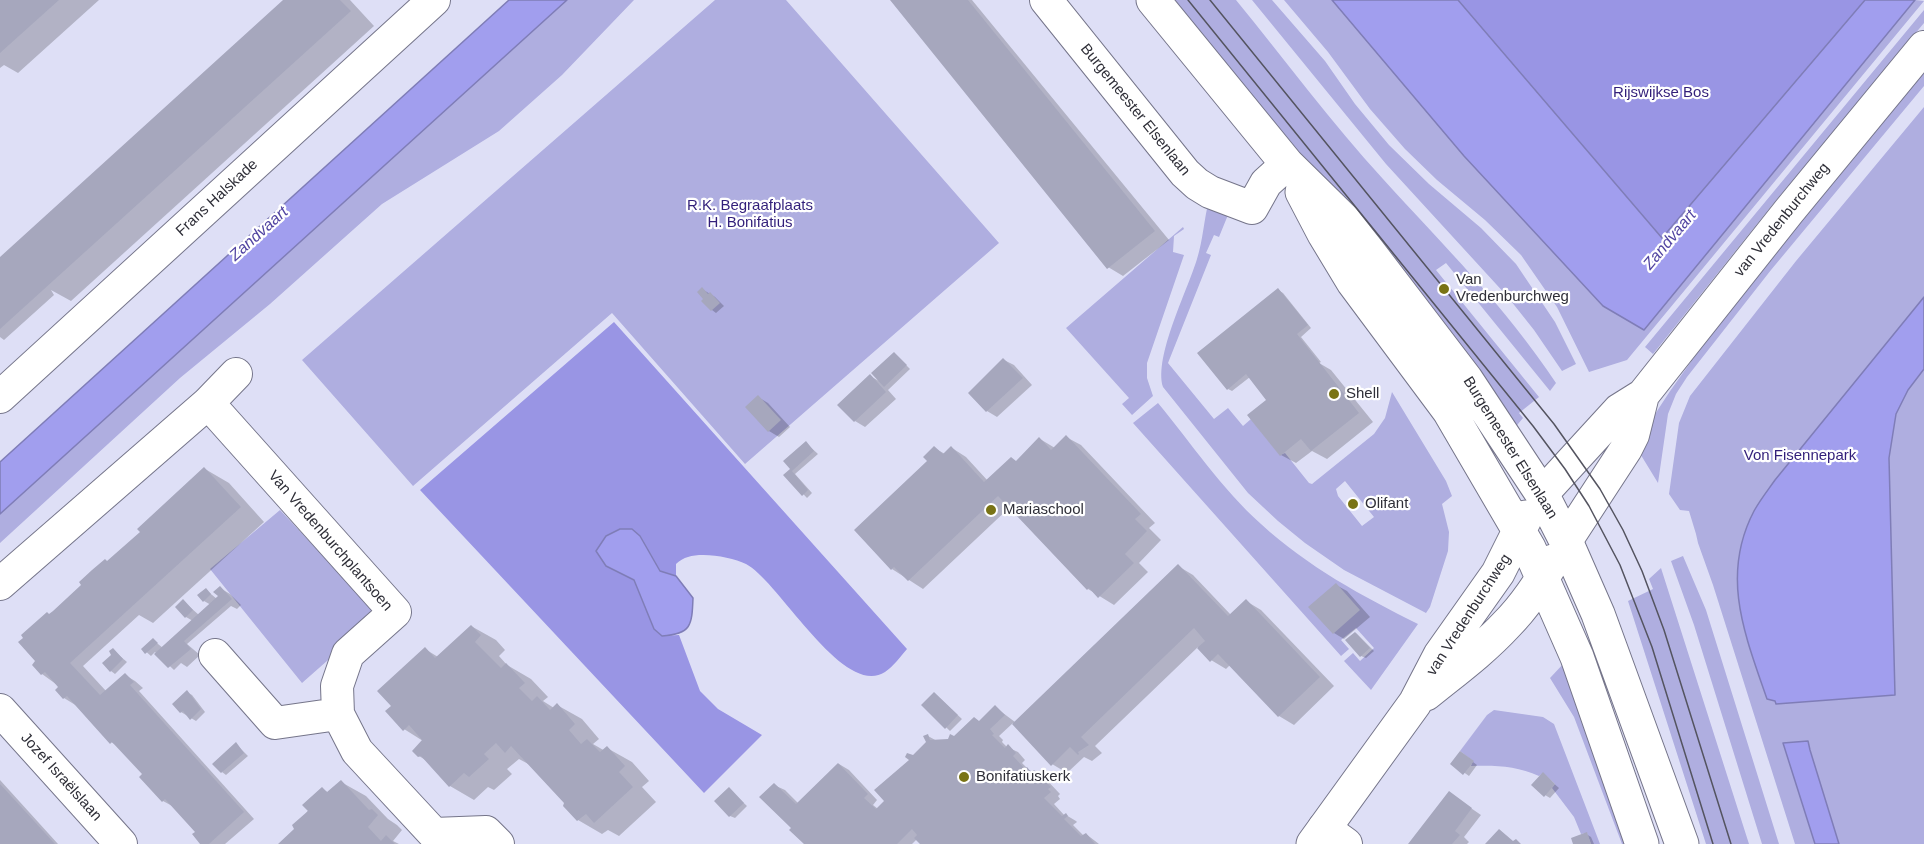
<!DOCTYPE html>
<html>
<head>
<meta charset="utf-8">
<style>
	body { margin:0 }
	canvas { display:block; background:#dedff6 }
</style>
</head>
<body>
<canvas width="1924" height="844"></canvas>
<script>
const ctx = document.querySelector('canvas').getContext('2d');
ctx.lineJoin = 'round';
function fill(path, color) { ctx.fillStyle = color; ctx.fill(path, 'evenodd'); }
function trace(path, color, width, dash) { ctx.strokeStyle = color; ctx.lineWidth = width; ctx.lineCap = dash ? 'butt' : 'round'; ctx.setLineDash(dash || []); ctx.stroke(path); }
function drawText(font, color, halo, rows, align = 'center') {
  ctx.font = font + ' Helvetica,sans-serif'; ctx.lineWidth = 4.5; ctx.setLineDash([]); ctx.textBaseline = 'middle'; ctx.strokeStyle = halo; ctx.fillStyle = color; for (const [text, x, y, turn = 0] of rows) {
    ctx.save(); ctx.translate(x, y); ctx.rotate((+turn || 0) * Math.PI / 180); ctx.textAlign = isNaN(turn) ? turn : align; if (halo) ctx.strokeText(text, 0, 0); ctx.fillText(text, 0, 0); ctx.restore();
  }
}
const green = new Path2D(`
	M562 0H634L562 75 499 131 382 204 270 304 180 378 0 543V511Z
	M715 0H786L999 243 745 464 612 313 413 486 302 360Z
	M1175 0H1236C1285 60 1331 122 1383 179 1445 247 1505 306 1556 383L1550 391 1446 263 1436 270 1539 397 1519 413 1523 418 1513 430Z
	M1252 0H1272L1325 61 1355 104 1389 145 1429 184 1481 228 1516 264 1555 322 1576 364 1562 371 1534 330 1507 296 1386 164Z
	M1284 0H1332L1464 156 1644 329 1915 0 1924 1 1627 360 1589 372 1557 307 1521 255 1485 220 1437 180 1405 149 1370 109 1328 52Z
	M1924 10V23L1773 204 1653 354 1645 347Z
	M1924 72V86L1771 270 1687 377 1676 394 1668 414 1658 483 1636 447C1664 395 1698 352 1734 305 1795 225 1860 149 1924 72Z
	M1924 107V844H1795L1713 585 1698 543 1696 534 1689 511 1680 510 1669 494 1679 423 1690 396 1796 261Z
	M1209 200 1230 210 1219 237 1214 235 1206 253 1211 255 1168 363 1214 419 1228 408 1243 426 1251 419 1280 455 1285 453 1309 483 1312 484 1374 434 1385 418 1392 392 1446 481 1452 496 1442 504 1449 532 1448 551 1430 607 1426 613 1344 570 1305 543 1278 521 1248 493 1163 387C1154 356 1187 292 1197 259 1203 240 1204 219 1209 200ZM1345 481 1374 517 1362 526 1338 496 1336 489Z
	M1183 227 1184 229 1174 236 1173 252 1184 255 1147 363V378L1153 396 1132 415 1122 404 1129 398 1066 328Z
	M1158 403C1191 443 1222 489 1261 524 1308 567 1362 596 1418 624L1371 690 1344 661 1353 653 1360 661 1374 648 1356 628 1341 640 1349 649 1341 656 1133 423Z
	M280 510 371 607 370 623 302 683 210 569Z
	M1683 556 1706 610 1779 844H1762L1694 625 1671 561Z
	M1661 568 1749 844H1706L1628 601 1653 589 1649 579Z
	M1565 662 1632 844H1622L1574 717 1550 678Z
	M1494 710 1543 717 1554 724 1600 844H1591L1587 833 1581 834 1574 817 1552 788 1555 784 1543 773 1539 776C1517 766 1495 765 1471 766L1473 761 1460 751 1487 715Z`);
const forest = new Path2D(`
	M1458 0H1865L1662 238Z
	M614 322 907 649C901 656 893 667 885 672 843 699 779 581 746 564 732 557 703 552 688 557 684 558 679 561 676 564V576L660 571 640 536H606L596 551 606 566 634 580 654 629 662 636 679 635 700 691 718 709 762 735 704 793 420 490Z`);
const water = new Path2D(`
	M509 0H567L0 514V462Z
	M1332 0H1458L1662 238 1865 0H1915L1644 330 1603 306 1464 156Z
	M1924 297V369L1908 390 1896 414 1889 458 1895 695 1776 704 1775 701 1767 699C1745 635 1720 576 1754 511 1760 500 1768 490 1775 480Z
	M620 529H632L640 536 660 571 676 576 693 598C692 626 691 634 662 636L654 629 634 580 606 566 596 551 606 536Z
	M1808 741 1810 750 1839 844H1815L1783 743Z`);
const shadow = new Path2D(`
	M0 0H99L18 73 4 65 0 68Z
	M285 0H350L374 26 71 301 51 290 54 295 4 340 0 337V259Z
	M892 0H972L1169 240 1123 276 1108 267Z
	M702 289 715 297 724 306 716 313 712 310Z
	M1278 290 1283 293 1311 328 1301 337 1321 362 1319 363 1331 370 1373 422 1327 459 1312 451 1296 463 1281 455 1268 400 1250 377 1232 391 1228 389Z
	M894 353 910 369 888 390 896 399 865 427 855 421 870 376 879 381Z
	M1004 360 1014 365 1032 385 997 417 987 411 970 393Z
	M758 397 768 403 790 427 779 437 769 431Z
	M1066 437 1081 445 1155 523 1149 528 1161 540 1139 563 1148 572 1114 605 1088 589 1010 507 923 589 892 569 934 448 945 454 952 448 966 457 988 481 1017 463 1040 439 1055 448Z
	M806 443 818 454 795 474 812 493 807 498 785 475 792 469Z
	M205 469 229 483 264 522 153 623 139 615 83 666 106 691 125 675 135 681 143 688 139 691 254 819 225 844H202L197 832 174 807 163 801 142 777 145 774 121 748 111 742 77 706 64 698 60 687 42 674 34 665 50 615 142 532Z
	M1178 566 1193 575 1231 615 1246 601 1261 610 1334 686 1294 725 1279 716 1230 665 1226 669 1211 660 1198 647 1095 746 1102 753 1092 761 1084 757 1067 773 1052 764 1013 723 999 736 1003 740 1002 742 1007 747 1018 752 1025 760 1022 763 1029 770 1044 777 1060 794 1058 796 1060 799 1054 804 1065 816 1066 815 1076 821 1077 822 1073 825 1084 836 1086 834 1099 844H922L917 839 912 844H806L793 828 774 785 785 790 799 804 839 764 849 770 877 800 873 805 878 809 886 801 914 757 928 742V736L937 741H949L980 722 995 707 1015 722Z
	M1336 585 1347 591 1370 617 1344 639 1334 633 1310 607Z
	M220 588 230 594 241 605 237 609 231 606 187 644 200 655 187 667 181 663 174 670 155 652 151 656 143 649 153 640 163 648 193 621 186 617 183 601 199 615 211 605 204 601 206 590 217 599 220 596Z
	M471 626 496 640 505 650 499 656 507 665 531 679 548 697 543 701 554 708 557 705 582 719 599 739 593 744 605 751 607 748 632 762 649 781 642 787 656 802 619 836 608 830 602 834 578 820 566 803 532 766 519 759 507 769 512 774 494 790 488 787 474 800 450 786 427 761 419 756 423 741 404 729 393 706 425 649 438 657Z
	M1356 633 1374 651 1366 658 1361 656Z
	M113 650 127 662 115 674 111 671Z
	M187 692 192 695 205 712 196 721 181 712Z
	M935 694 962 719 950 731 923 705Z
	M236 744 248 756 226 775 222 772Z
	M1465 756 1477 765 1469 776 1452 764Z
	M1543 774 1559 788 1550 798 1545 795Z
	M0 780 58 844H0Z
	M341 782 366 796 388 819 397 825 402 830 393 841 399 844H280L296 829 322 789 329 793Z
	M729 789 747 806 735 818 730 816Z
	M1449 793 1481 815 1464 837 1469 842 1467 844H1410Z
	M1586 834 1591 837 1594 844H1575Z`);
const building = new Path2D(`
	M0 0H59L0 53Z
	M283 0H340L351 11 0 329V257Z
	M890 0H968L1155 231 1107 269Z
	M702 287 708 294 710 292 720 303 711 311 701 301 703 299 697 292Z
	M1278 288 1308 325 1297 334 1359 413 1311 451 1301 439 1280 456 1247 415 1266 400 1246 374 1227 390 1197 353Z
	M894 352 907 365 884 387 871 373Z
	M1003 358 1023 378 986 412 968 393Z
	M870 374 886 392 854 422 837 405Z
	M758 395 781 420 768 432 745 407Z
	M1066 435 1141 514 1135 519 1147 531 1125 554 1134 563 1098 598 1089 588 1087 590 998 496 908 581 894 567 891 570 854 530 927 461 923 457 934 446 943 454 951 446 984 482 1011 457 1016 461 1039 437 1051 450Z
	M806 441 814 451 792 471 808 490 802 496 783 475 790 469 783 461Z
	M204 467 241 507 70 663 100 695 125 673 134 682 130 685 244 812 209 844H200L192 834 195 832 165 799 162 802 139 777 142 774 112 742 110 744 67 696 63 699 55 690 58 687 45 672 41 675 32 665 35 661 18 642 23 638 21 635 47 612 49 614 53 611 81 585 79 582 92 570 105 559 107 561 140 532 137 529Z
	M1178 564 1228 616 1246 599 1320 677 1278 717 1218 654 1210 662 1197 648 1205 641 1194 628 1081 737 1089 745 1078 752 1079 754 1078 755 1070 747 1051 766 1012 724Z
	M1336 583 1360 610 1333 634 1308 607Z
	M220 586 232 599 184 641 191 649 168 668 154 654 218 596 213 592Z
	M206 588 211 594 203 602 197 595Z
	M183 599 193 610 185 618 175 607Z
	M471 625 481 635 475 642 501 668 506 663 525 683 519 688 532 701 537 696 550 710 557 703 575 724 569 730 581 744 587 739 600 752 607 746 625 766 619 772 633 787 594 823 586 814 577 821 563 806 564 803 511 746 505 753 496 743 484 754 489 759 469 777 464 773 449 787 421 756 418 757 412 751 422 740 409 725 403 731 385 711 391 706 377 691 425 647 435 658Z
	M1355 632 1370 648 1360 657 1345 640Z
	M153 638 158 643 145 654 141 649Z
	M113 648 123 659 110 672 102 663 111 655 109 651Z
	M187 690 201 709 190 720 183 711 180 713 172 704Z
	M934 692 958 715 945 729 921 705Z
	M995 705 1005 715 990 729 994 734 992 735 1005 748 1008 744 1016 753 1013 756 1025 769 1027 767 1031 772 1034 770 1051 787 1048 789 1051 792 1044 798 1062 816 1066 813 1068 816 1064 819 1081 836 1086 833 1095 844H920L914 838 917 835 912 829 897 844H804L789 830 791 828 759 797 774 783 796 804 838 763 868 794 864 798 876 809 884 801 874 790 909 760 905 757 907 753 913 755 926 742 923 736 928 734 930 740 948 739 950 734 954 736 974 717 979 721Z
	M236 742 244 753 221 773 212 764Z
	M1460 751 1474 761 1463 775 1450 764Z
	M1543 772 1555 784 1544 797 1531 785Z
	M341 780 369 810 372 809 378 815 368 827 381 841 386 835 395 844H278L294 829 292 825 308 811 302 805 322 787 327 792Z
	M0 784 24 810 55 844H0Z
	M729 787 744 803 729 817 714 801Z
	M1449 791 1472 808 1455 831 1460 835 1452 844H1408Z
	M1499 829 1513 841 1516 839 1521 844H1485Z
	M1587 832 1591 844H1573L1571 838Z`);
const street = new Path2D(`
	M1046 0 1185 173 1197 184 1210 192 1252 208 1266 183 1287 164
	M0 397 434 0
	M208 403 395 612 348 654 337 686 338 714 357 751 434 834 486 832 498 844
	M1542 494 1619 410 1643 395
	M1566 541 1626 449 1633 435 1643 395 1789 211 1924 47
	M0 584 208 403 236 374
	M215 655 275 723 338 714
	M0 710 121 844
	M1324 828 1346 844`);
const secondary = new Path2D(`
	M1153 0 1287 164 1343 219 1369 252 1466 379 1542 494 1566 541 1598 614 1682 844
	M1302 192 1324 234 1353 282 1449 411 1529 548 1577 657 1642 844
	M1426 694C1453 672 1482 651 1506 625 1525 606 1539 584 1553 561
	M1313 844 1415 703 1440 655 1498 573 1526 517`);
const tram = new Path2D(`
	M1188 0 1533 426 1565 469 1589 506 1620 565 1652 647 1713 844
	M1210 0 1554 424 1600 489 1623 530 1642 571 1664 630 1731 844`);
const markers = [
	[1444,289,6,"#797315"],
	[1334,394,6,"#797315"],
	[1353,504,6,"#797315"],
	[991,510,6,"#797315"],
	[964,777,6,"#797315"]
];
const parkNames = [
	["Rijswijkse Bos",1661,93],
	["R.K. Begraafplaats",750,206],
	["H. Bonifatius",750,223],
	["Von Fisennepark",1800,456]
];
const streetNames = [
	["Burgemeester Elsenlaan",1135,110,51],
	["Frans Halskade",217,198,-43],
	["van Vredenburchweg",1782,220,-51],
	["Burgemeester Elsenlaan",1510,448,58],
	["Van Vredenburchplantsoen",330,541,49],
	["van Vredenburchweg",1469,615,-57],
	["Jozef Israëlslaan",61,777,48]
];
const poiNames = [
	["Van",1456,280],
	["Vredenburchweg",1456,297],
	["Shell",1346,394],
	["Olifant",1365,504],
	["Mariaschool",1003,510],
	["Bonifatiuskerk",976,777]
];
const waterNames = [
	["Zandvaart",259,234,-42],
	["Zandvaart",1670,240,-50]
];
fill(green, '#afaee0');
fill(forest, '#9995e4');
fill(water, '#a19eee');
trace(water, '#7f7db7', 1.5);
fill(shadow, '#0003');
fill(building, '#a6a7bd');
trace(street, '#75758a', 34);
trace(secondary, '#75758a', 35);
trace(street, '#fff', 32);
trace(secondary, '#fff', 33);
trace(tram, '#545460', 1.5);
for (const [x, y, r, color] of markers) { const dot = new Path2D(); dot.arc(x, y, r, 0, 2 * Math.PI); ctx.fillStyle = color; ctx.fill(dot); trace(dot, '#fff', 2); }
drawText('15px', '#321f7a', '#fff', parkNames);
drawText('15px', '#2f2f38', '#fff', streetNames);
drawText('15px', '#2f2f38', '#fff', poiNames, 'left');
drawText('italic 16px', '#5144a1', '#fff', waterNames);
</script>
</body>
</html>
